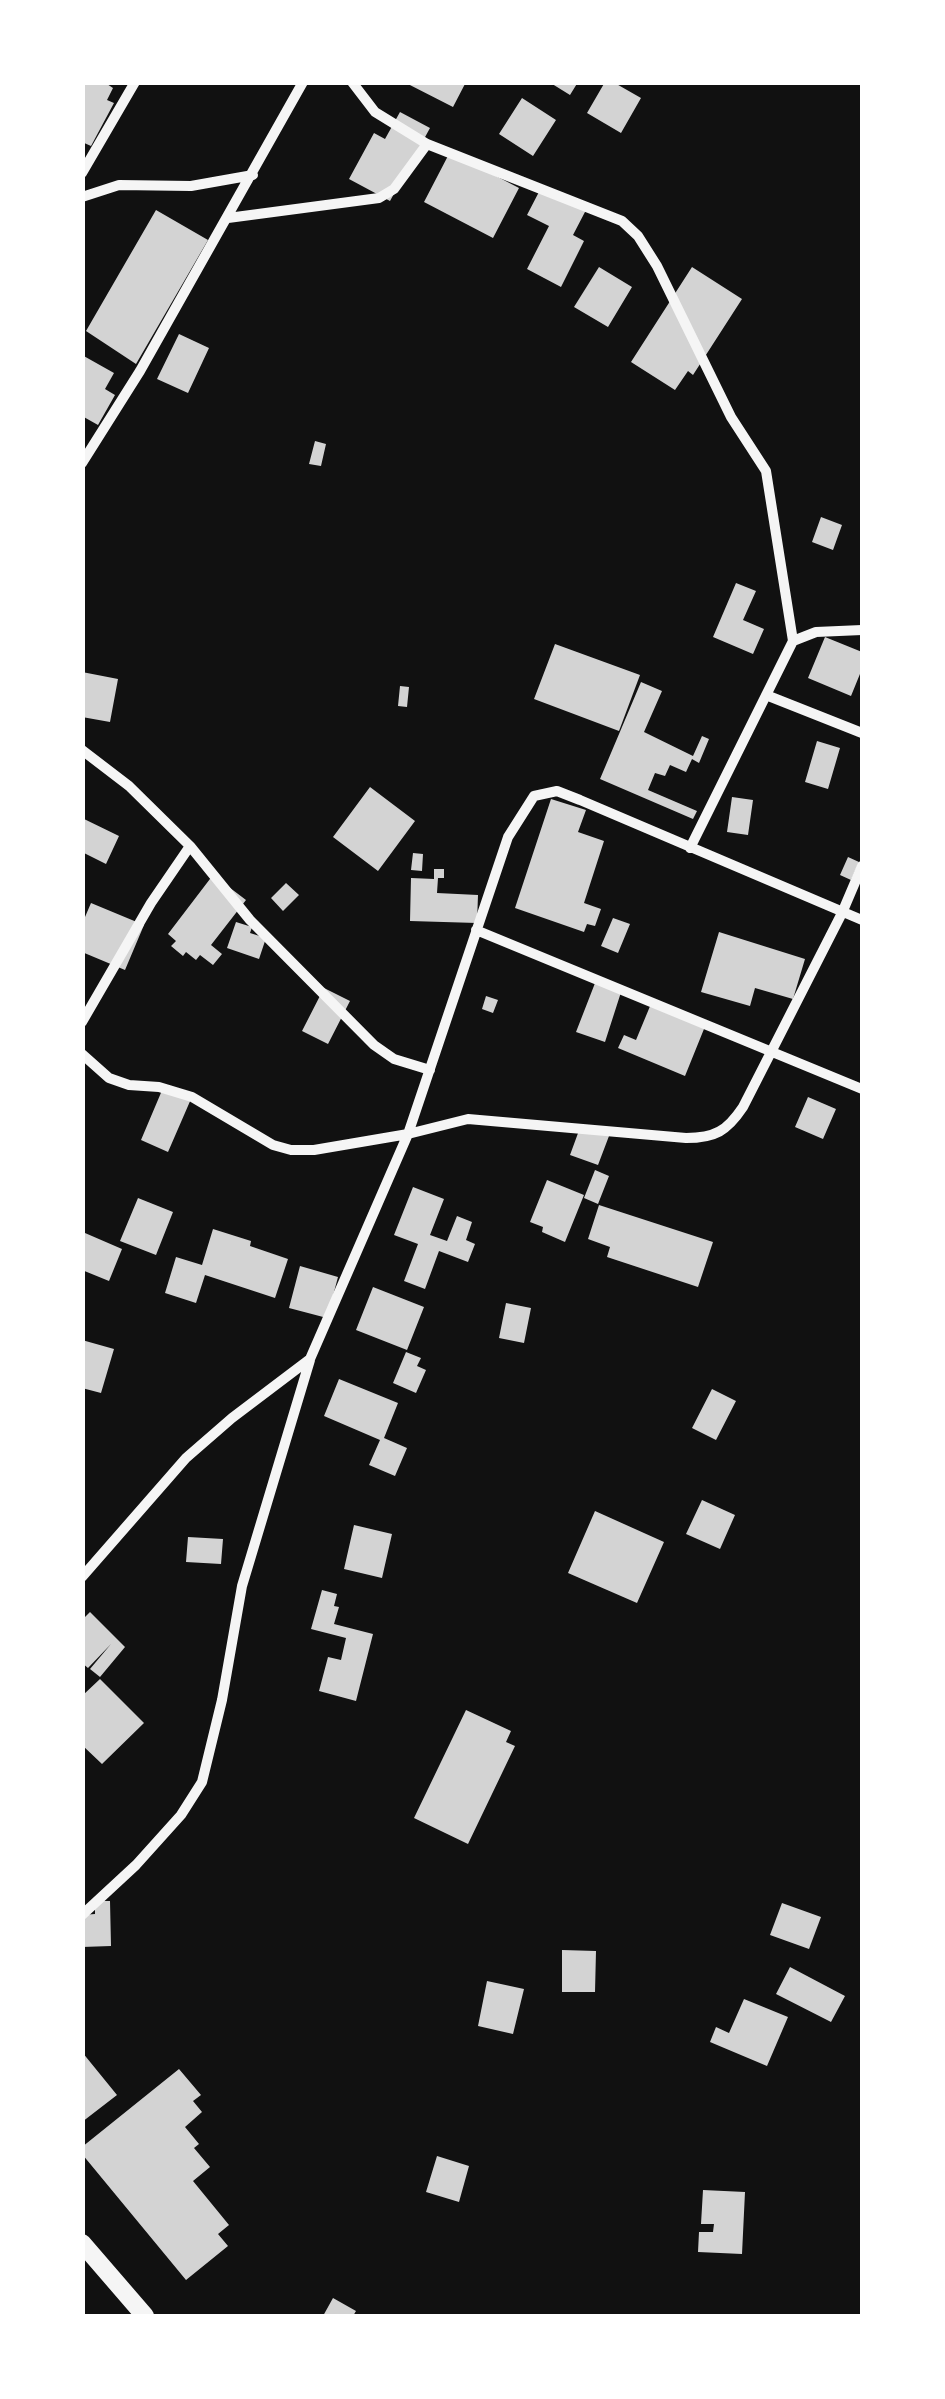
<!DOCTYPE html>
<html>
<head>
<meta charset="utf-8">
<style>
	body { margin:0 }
	#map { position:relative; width:945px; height:2399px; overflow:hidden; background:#111; font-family:Cabin,sans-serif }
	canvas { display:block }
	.frame { position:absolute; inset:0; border:85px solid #fff; pointer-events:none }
</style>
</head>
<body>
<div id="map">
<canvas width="945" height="2399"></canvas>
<div class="frame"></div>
</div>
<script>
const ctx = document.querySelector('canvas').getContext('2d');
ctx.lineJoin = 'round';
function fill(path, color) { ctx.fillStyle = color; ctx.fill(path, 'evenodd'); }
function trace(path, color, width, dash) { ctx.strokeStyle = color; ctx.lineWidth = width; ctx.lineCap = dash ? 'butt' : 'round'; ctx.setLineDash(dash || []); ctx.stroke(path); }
const building = new Path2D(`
	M82 82H104L113 88 107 100 114 103 91 146 82 142Z
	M404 82H466L453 107Z
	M549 82H578L570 95Z
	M605 82H613L641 98 621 133 587 113Z
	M522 98 556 120 533 156 499 134Z
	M400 112 430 128 390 201 349 179 374 133 385 139Z
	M450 152 519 188 493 238 424 202Z
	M541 188 586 210 573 235 584 241 561 287 527 269 549 226 527 215Z
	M156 210 208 240 136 364 86 331Z
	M599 267 632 287 608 327 574 307Z
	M692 267 742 299 693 375 688 371 675 390 631 362Z
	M179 334 209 348 188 393 157 379Z
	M82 355 114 373 105 389 115 395 98 425 82 416Z
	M315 441 326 444 321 466 309 464Z
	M821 517 842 525 833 550 812 542Z
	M736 583 756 591 743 620 764 629 753 654 713 637Z
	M825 637 862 652V669L851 696 808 678Z
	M555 644 640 675 619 731 534 699Z
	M82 672 118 679 110 722 82 717Z
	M641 682 662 691 644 732 693 756 702 736 709 739 699 763 692 759 686 772 670 765 665 776 655 773 648 790 697 811 693 819 600 779Z
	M400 686 409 687 407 707 398 706Z
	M817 741 840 748 828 789 805 782Z
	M370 787 415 821 378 871 333 837Z
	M732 797 753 800 748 835 727 832Z
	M551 799 586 810 578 832 604 841 584 903 601 909 595 926 587 924 584 932 515 908Z
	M82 818 119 836 106 864 82 852Z
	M413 853 423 854 422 871 411 870Z
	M848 857 859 862 851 880 840 875Z
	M434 869H444V878H438L437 893 478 895 477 923 410 921 411 878 434 879Z
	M213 875 246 900 211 945 222 954 213 965 200 955 196 960 186 952 183 956 171 946 176 941 168 934Z
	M286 883 299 895 283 911 271 898Z
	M91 903 144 925 125 970 82 952V924Z
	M613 918 630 924 618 953 601 946Z
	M236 922 252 927 250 933 266 938 259 959 227 948Z
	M719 932 805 959 793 999 755 988 750 1006 701 992Z
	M597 978 623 986 605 1042 576 1032Z
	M324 988 350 1001 328 1044 302 1031Z
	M486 996 498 1000 493 1013 482 1009Z
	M653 999 706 1024 685 1076 618 1048 624 1035 636 1040Z
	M163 1088 191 1099 168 1152 141 1140Z
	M808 1097 836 1109 823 1139 795 1127Z
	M581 1125 609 1136 598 1165 570 1155Z
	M595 1170 609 1176 598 1204 584 1198Z
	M547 1180 584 1195 565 1242 542 1232 543 1227 530 1222Z
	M413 1187 444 1199 430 1235 447 1241 457 1216 472 1222 466 1240 475 1244 468 1262 439 1251 425 1289 404 1281 418 1244 394 1235Z
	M138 1198 173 1212 156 1255 120 1241Z
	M599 1205 713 1242 698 1287 607 1257 610 1247 588 1239Z
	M213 1229 251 1241 250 1246 288 1259 275 1298 205 1275 196 1303 165 1293 176 1257 202 1265Z
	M85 1233 122 1249 109 1281 82 1270Z
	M300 1266 338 1277 327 1318 289 1308Z
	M373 1287 424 1307 407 1350 356 1330Z
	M506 1303 531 1308 524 1343 499 1338Z
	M82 1340 114 1349 101 1393 82 1388Z
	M406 1352 421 1358 417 1366 426 1370 416 1393 393 1383Z
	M339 1379 398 1403 384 1438 407 1448 395 1476 369 1465 380 1440 324 1416Z
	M712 1389 736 1401 716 1440 692 1428Z
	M702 1500 735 1515 720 1549 686 1534Z
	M595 1511 664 1542 637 1603 568 1573Z
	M354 1525 392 1534 382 1578 344 1569Z
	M188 1537 223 1539 221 1564 186 1562Z
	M322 1590 337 1594 334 1606 339 1607 334 1624 373 1634 356 1701 319 1691 328 1657 341 1660 346 1638 311 1629Z
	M90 1612 125 1647 100 1677 90 1669 111 1644 88 1668 82 1663V1620Z
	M100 1679 144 1723 102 1764 82 1745V1696Z
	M466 1710 511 1731 506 1742 515 1746 468 1844 414 1818Z
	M95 1901H110L111 1946 82 1947V1915L95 1914Z
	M782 1903 821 1917 809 1949 770 1935Z
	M562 1950 596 1951 595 1992H562Z
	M790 1967 845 1996 831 2022 776 1994Z
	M487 1981 524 1989 513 2034 478 2026Z
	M744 1999 788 2017 767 2066 710 2042 716 2027 729 2033Z
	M82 2052 117 2095 82 2122Z
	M179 2069 201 2095 193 2101 202 2112 185 2127 199 2144 194 2148 210 2167 193 2181 229 2225 218 2234 228 2246 186 2280 82 2154V2147Z
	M437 2156 469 2166 459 2202 426 2192Z
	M703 2190 745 2192 742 2254 698 2252 699 2232H713L714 2224H701Z
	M333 2298 356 2311 353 2316H323Z`);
const minor = new Path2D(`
	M352 82 375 112 427 144 622 221 638 236 657 266 731 417 766 471 793 641 690 848
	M82 173 135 82
	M82 197 119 185 191 186 253 175
	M228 218 379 198 394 189 427 144
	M82 463 140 371 303 82
	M793 641 816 632 862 630
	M766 695 862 733
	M82 750 129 786 190 846 250 920 374 1045 394 1059 430 1070
	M476 930 862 1089
	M82 1022 151 903 190 846
	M82 1054 109 1078 129 1085 159 1087 192 1097 273 1145 291 1150H314L408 1134 468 1119 686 1138C715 1138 727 1131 743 1107L842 913 862 866
	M82 1577 186 1458 232 1418 310 1359 408 1134 508 837 534 796 557 791 580 800 862 920
	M82 1915 136 1865 181 1815 202 1782 222 1700 242 1586 310 1360`);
const primary = new Path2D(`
	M82 2243 145 2316`);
fill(building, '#d3d3d3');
trace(minor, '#f5f5f5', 10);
trace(primary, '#f5f5f5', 18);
</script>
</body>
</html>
